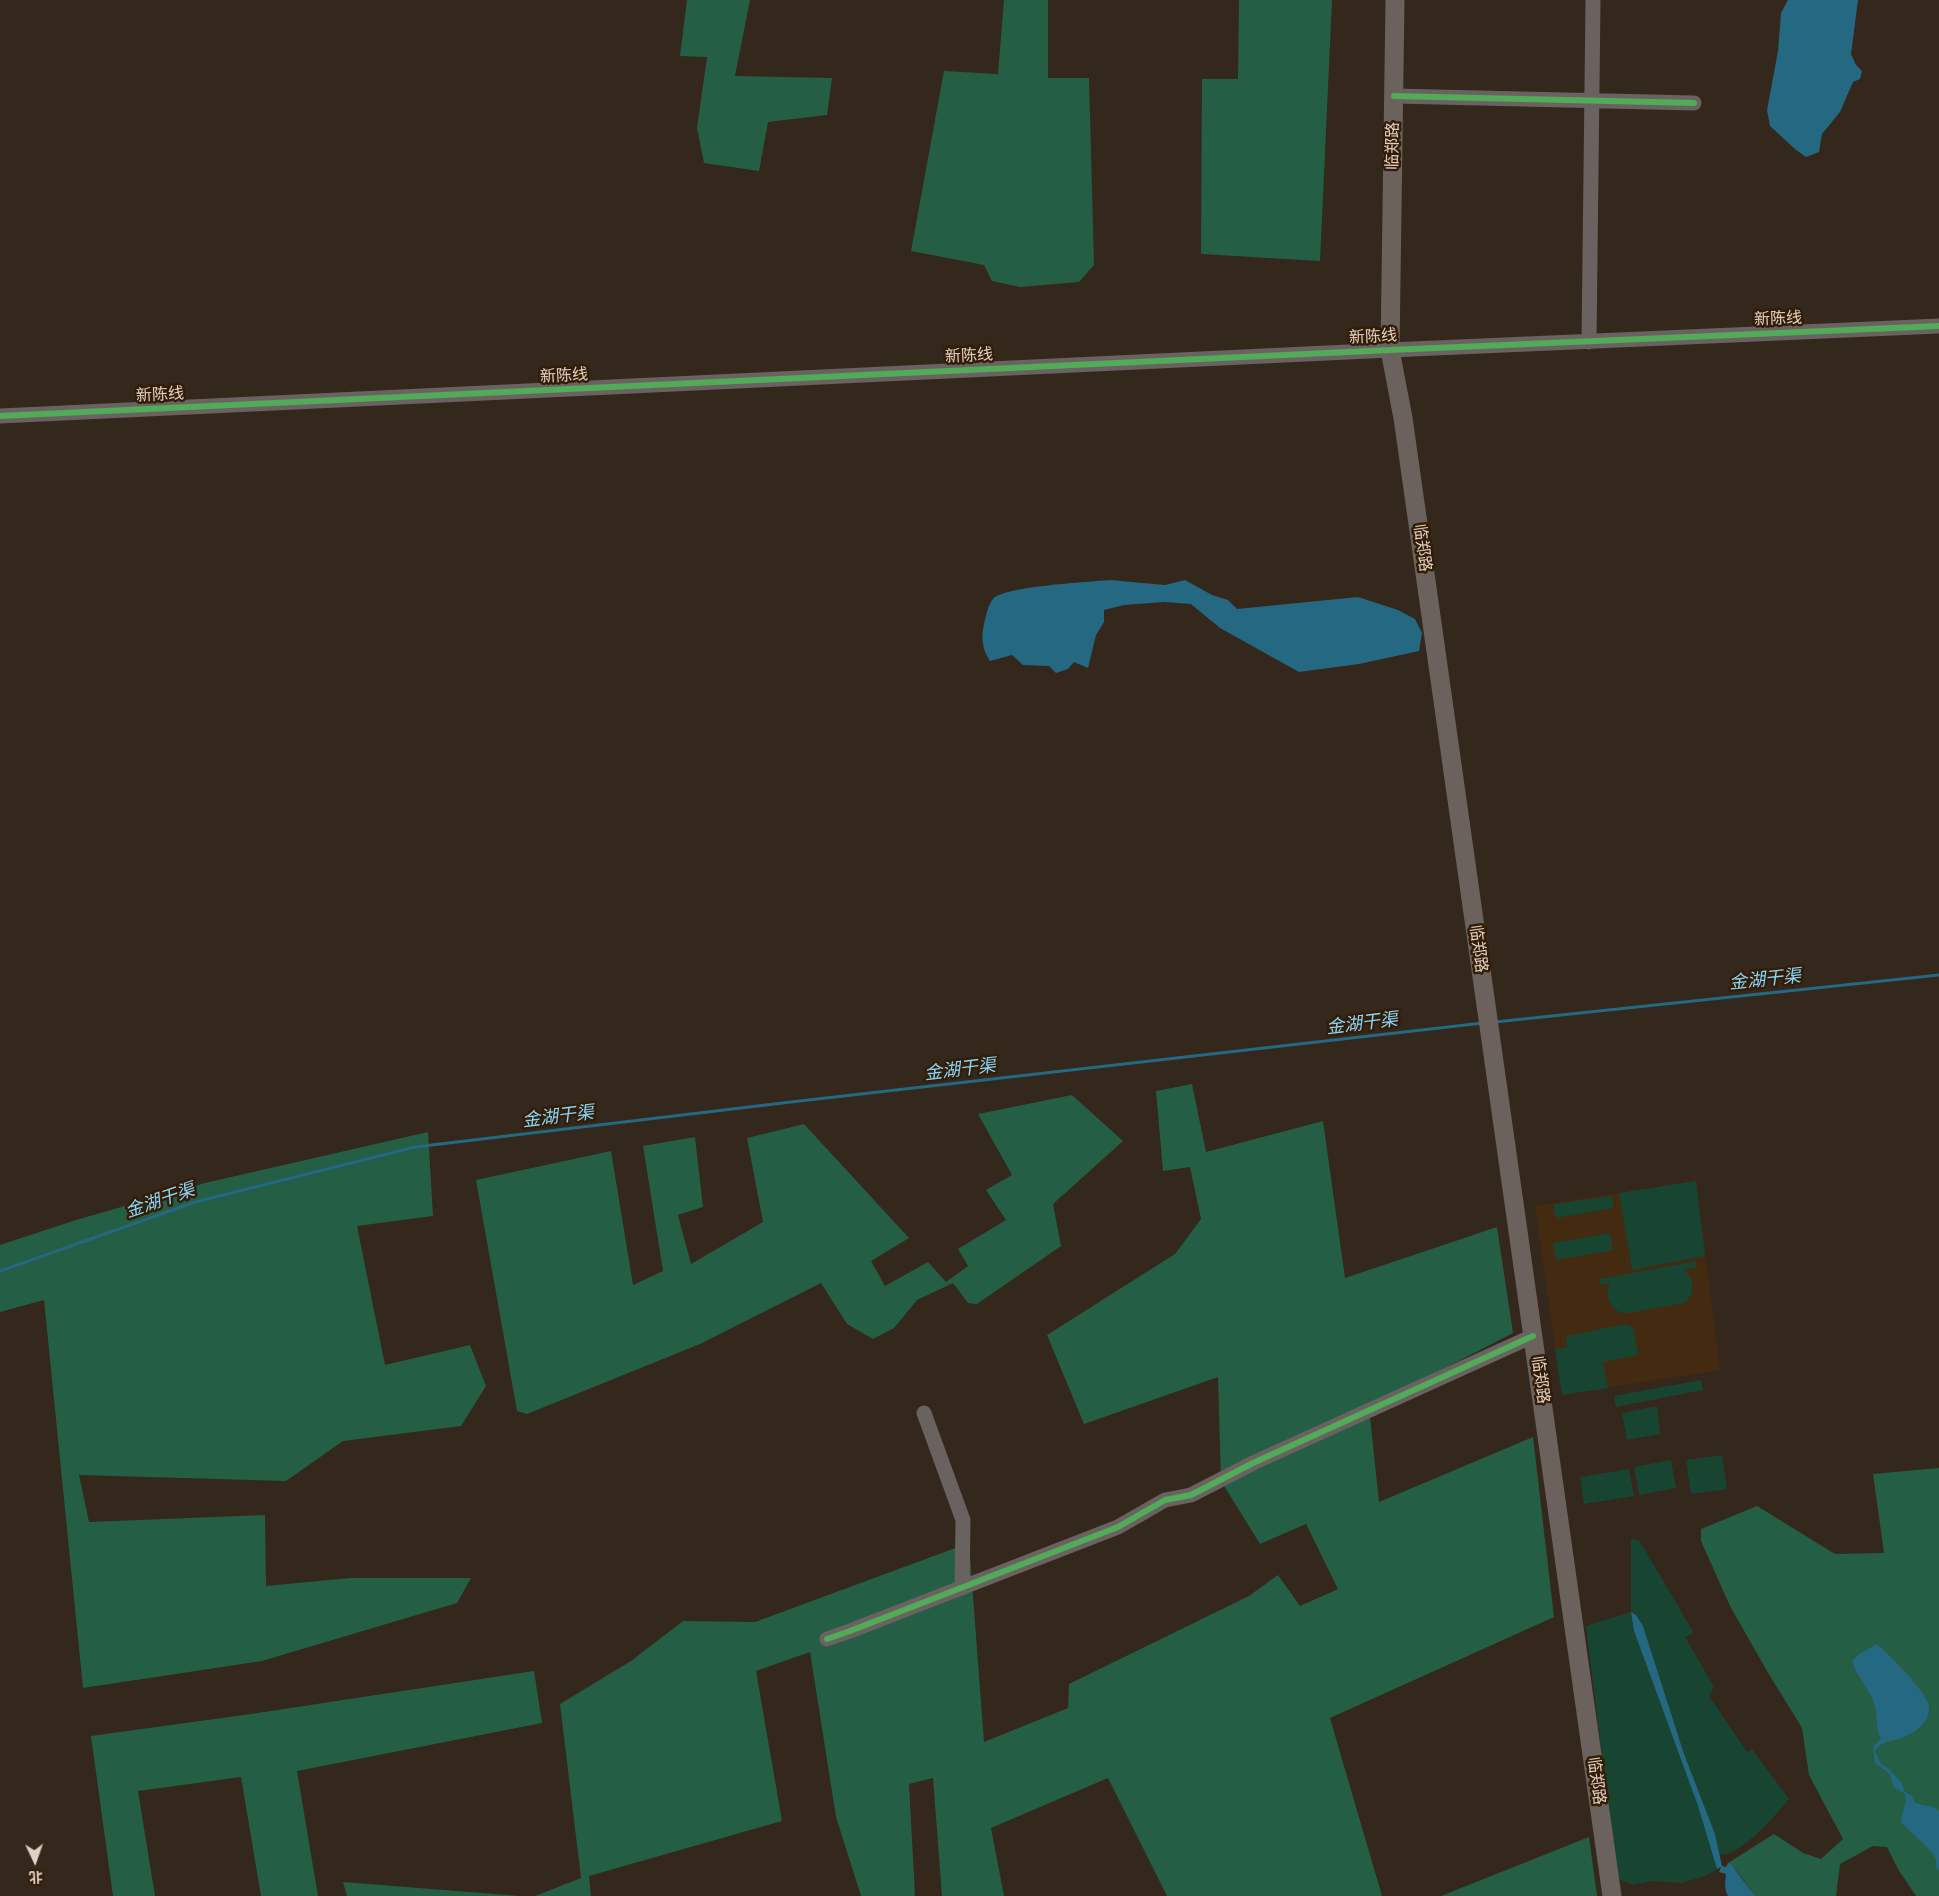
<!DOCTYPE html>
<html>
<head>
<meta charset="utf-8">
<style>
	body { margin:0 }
	#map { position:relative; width:1939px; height:1896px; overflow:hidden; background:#34271c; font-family:Karla,"Noto Sans SC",sans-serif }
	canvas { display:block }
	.north { position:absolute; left:10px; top:1836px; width:50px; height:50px; -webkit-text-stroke:4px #341d07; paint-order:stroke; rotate:177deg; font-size:14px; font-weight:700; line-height:20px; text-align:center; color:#e1d1c4 }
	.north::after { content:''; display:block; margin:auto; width:18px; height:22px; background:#e1d1c4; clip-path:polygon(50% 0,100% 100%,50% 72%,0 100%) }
</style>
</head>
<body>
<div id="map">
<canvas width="1939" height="1896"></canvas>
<div class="north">北</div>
</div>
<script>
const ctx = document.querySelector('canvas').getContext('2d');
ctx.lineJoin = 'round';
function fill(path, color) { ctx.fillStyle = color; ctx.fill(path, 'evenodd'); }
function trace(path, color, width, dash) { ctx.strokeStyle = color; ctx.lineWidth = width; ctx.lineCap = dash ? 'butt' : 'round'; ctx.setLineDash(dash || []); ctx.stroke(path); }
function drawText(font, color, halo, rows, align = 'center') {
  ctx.font = font + ' Karla,"Noto Sans SC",sans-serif'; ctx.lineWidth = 5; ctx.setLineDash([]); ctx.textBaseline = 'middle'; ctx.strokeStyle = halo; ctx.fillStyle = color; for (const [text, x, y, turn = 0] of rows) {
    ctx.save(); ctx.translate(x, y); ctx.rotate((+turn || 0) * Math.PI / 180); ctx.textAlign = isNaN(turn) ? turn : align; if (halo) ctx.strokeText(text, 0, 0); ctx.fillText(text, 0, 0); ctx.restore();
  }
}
const built = new Path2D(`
	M1696 1181 1720 1370 1562 1395 1535 1206Z`);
const green = new Path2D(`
	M1696 1181 1705 1256 1632 1270 1619 1193Z
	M1611 1196H1612L1613 1208 1557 1218 1554 1213V1204Z
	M1610 1233 1613 1250 1556 1260 1553 1243Z
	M1696 1261 1697 1267 1684 1270C1695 1279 1695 1293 1685 1303L1628 1313C1612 1314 1603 1297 1610 1283L1600 1285 1599 1279Z
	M1626 1324 1633 1327 1638 1355 1603 1362 1608 1388 1562 1395 1555 1349 1567 1347 1566 1336Z
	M1701 1380 1703 1390 1616 1407 1614 1396Z
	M1657 1406 1660 1434 1627 1440 1622 1413Z
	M1722 1455 1727 1489 1691 1494 1686 1460Z
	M1671 1460 1676 1488 1639 1495 1634 1467Z
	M1629 1469 1634 1496 1584 1504 1580 1477Z
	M1631 1539 1639 1540 1694 1633 1685 1637 1714 1687 1709 1696 1747 1752 1752 1749 1789 1799C1776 1814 1740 1858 1719 1854L1715 1834 1684 1754 1643 1626 1636 1615 1631 1613 1634 1631 1698 1806 1717 1869 1705 1876 1682 1883 1652 1881 1632 1885 1617 1878 1586 1626 1631 1612Z`);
const forest = new Path2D(`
	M687 0H750L735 76 832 78 827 115 768 122 759 171 704 163 697 128 707 57 680 56Z
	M1004 0H1048V78H1089L1094 265 1079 282 1020 287 992 281 984 265 911 251 944 71 998 74Z
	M1239 0H1332L1320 261 1201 254 1202 79H1238Z
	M1192 1084 1206 1152 1323 1121 1345 1278 1497 1227 1513 1333 1369 1407 1379 1502 1533 1437 1554 1617 1330 1718 1382 1896H1167L1108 1778 991 1828 1004 1896H942L933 1778 909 1784 915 1896H861L836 1817 810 1652 756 1671 782 1821 589 1876 591 1896H535L581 1878 560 1704 631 1661 683 1621 755 1622 969 1543 984 1742 1068 1708 1069 1684 1249 1596 1278 1575 1300 1606 1338 1589 1306 1524 1260 1544 1221 1481 1218 1377 1084 1424 1047 1335 1175 1254 1201 1219 1190 1167 1163 1171 1156 1091Z
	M1072 1095 1123 1141 1053 1204 1061 1246 977 1304 968 1303 953 1283 917 1300 894 1328 873 1339 847 1324 821 1283 700 1344 527 1414 517 1411 476 1180 611 1151 633 1285 663 1271 643 1146 695 1137 703 1207 678 1215 691 1264 763 1222 747 1138 804 1124 909 1238 871 1261 885 1286 928 1262 946 1282 968 1266 958 1249 1006 1220 986 1190 1012 1175 978 1114Z
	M428 1132 433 1216 357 1226 385 1365 470 1345 486 1386 461 1426 343 1441 286 1481 79 1475 89 1522 265 1515 266 1586 350 1578H471L457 1603 262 1661 83 1688 44 1300 0 1312V1245L76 1220 205 1183Z
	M1939 1468V1896H1916L1898 1869 1887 1847 1873 1846 1840 1864 1836 1896H1755C1747 1886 1738 1869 1728 1863L1774 1834 1803 1853 1821 1859 1843 1839 1809 1775 1802 1728 1767 1671 1730 1606 1701 1541V1529L1757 1506 1835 1554 1884 1553 1873 1474Z
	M534 1671 542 1723 297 1771 318 1896H261L241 1777 138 1791 155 1896H113L91 1736 251 1714Z
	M1589 1837 1597 1896H1441Z
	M343 1882 520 1896H347Z`);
const water = new Path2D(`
	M1788 0H1858L1851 54 1856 65 1862 71 1860 79 1853 82 1840 112 1822 134 1819 152 1806 157 1796 150 1770 126 1767 110 1778 51 1781 13Z
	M1110 580 1165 585 1185 580 1212 595 1228 600 1237 609 1358 597 1398 610 1415 619 1422 633 1419 651 1359 664 1299 672 1220 628 1191 604 1164 602 1124 605 1104 610V622L1096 635 1088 668 1074 662 1068 669 1056 673 1049 666 1023 665 1012 655 990 661C982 649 981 638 984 624 986 617 988 604 993 599 1004 586 1090 582 1110 580Z
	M1631 1612 1636 1615 1643 1626 1684 1754 1715 1834 1722 1866 1726 1867 1728 1863 1731 1864 1755 1896H1728C1724 1888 1725 1883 1726 1874L1719 1872 1721 1867 1717 1869 1698 1806 1634 1631Z
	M1877 1644C1889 1655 1930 1694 1929 1709 1929 1724 1913 1734 1901 1738 1892 1742 1879 1741 1875 1752L1882 1765 1889 1769 1901 1782 1905 1792 1912 1796 1914 1802C1922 1807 1932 1804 1939 1811V1870L1936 1867V1859L1931 1851 1901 1822C1901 1812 1908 1804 1905 1794L1894 1787 1889 1773 1875 1763 1873 1747 1881 1738C1875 1729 1878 1718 1875 1707 1871 1690 1857 1678 1852 1661L1859 1654Z`);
const stream = new Path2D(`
	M1495 1022 1939 975
	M0 1271 195 1202 415 1147 791 1102 1483 1023`);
const minor = new Path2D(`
	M1394 96 1694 103
	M1589 342 1593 0
	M0 416 1390 350 1939 326
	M924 1413 963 1520 962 1588
	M827 1639 850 1631 1118 1527 1165 1500 1191 1495 1253 1463 1533 1336`);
const major = new Path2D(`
	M1395 0 1390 350 1403 418 1612 1896`);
const cycleway = new Path2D(`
	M1394 96 1694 103
	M0 416 1390 350 1939 326
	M827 1639 850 1631 1118 1527 1165 1500 1191 1495 1253 1463 1533 1336`);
const streetNames = [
	["临郑路",1393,146,-89],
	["新陈线",1778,319,-2],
	["新陈线",1373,337,-3],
	["新陈线",969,356,-3],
	["新陈线",564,376,-3],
	["新陈线",160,395,-3],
	["临郑路",1422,548,82],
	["临郑路",1478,949,82],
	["临郑路",1540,1380,82],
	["临郑路",1596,1781,82]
];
const waterNames = [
	["金湖干渠",1765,980,-6],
	["金湖干渠",1362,1024,-7],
	["金湖干渠",960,1070,-7],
	["金湖干渠",558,1117,-7],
	["金湖干渠",160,1201,-19]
];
fill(built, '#442a10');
fill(green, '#184531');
fill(forest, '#245f45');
fill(water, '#256882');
trace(stream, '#256882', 3);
trace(minor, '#6a6260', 15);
trace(major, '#6b625d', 19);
trace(cycleway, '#51ab58', 6);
drawText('16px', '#e1d1c4', '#341d07', streetNames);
drawText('italic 18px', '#88d5fa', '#341d07', waterNames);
</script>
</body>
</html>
